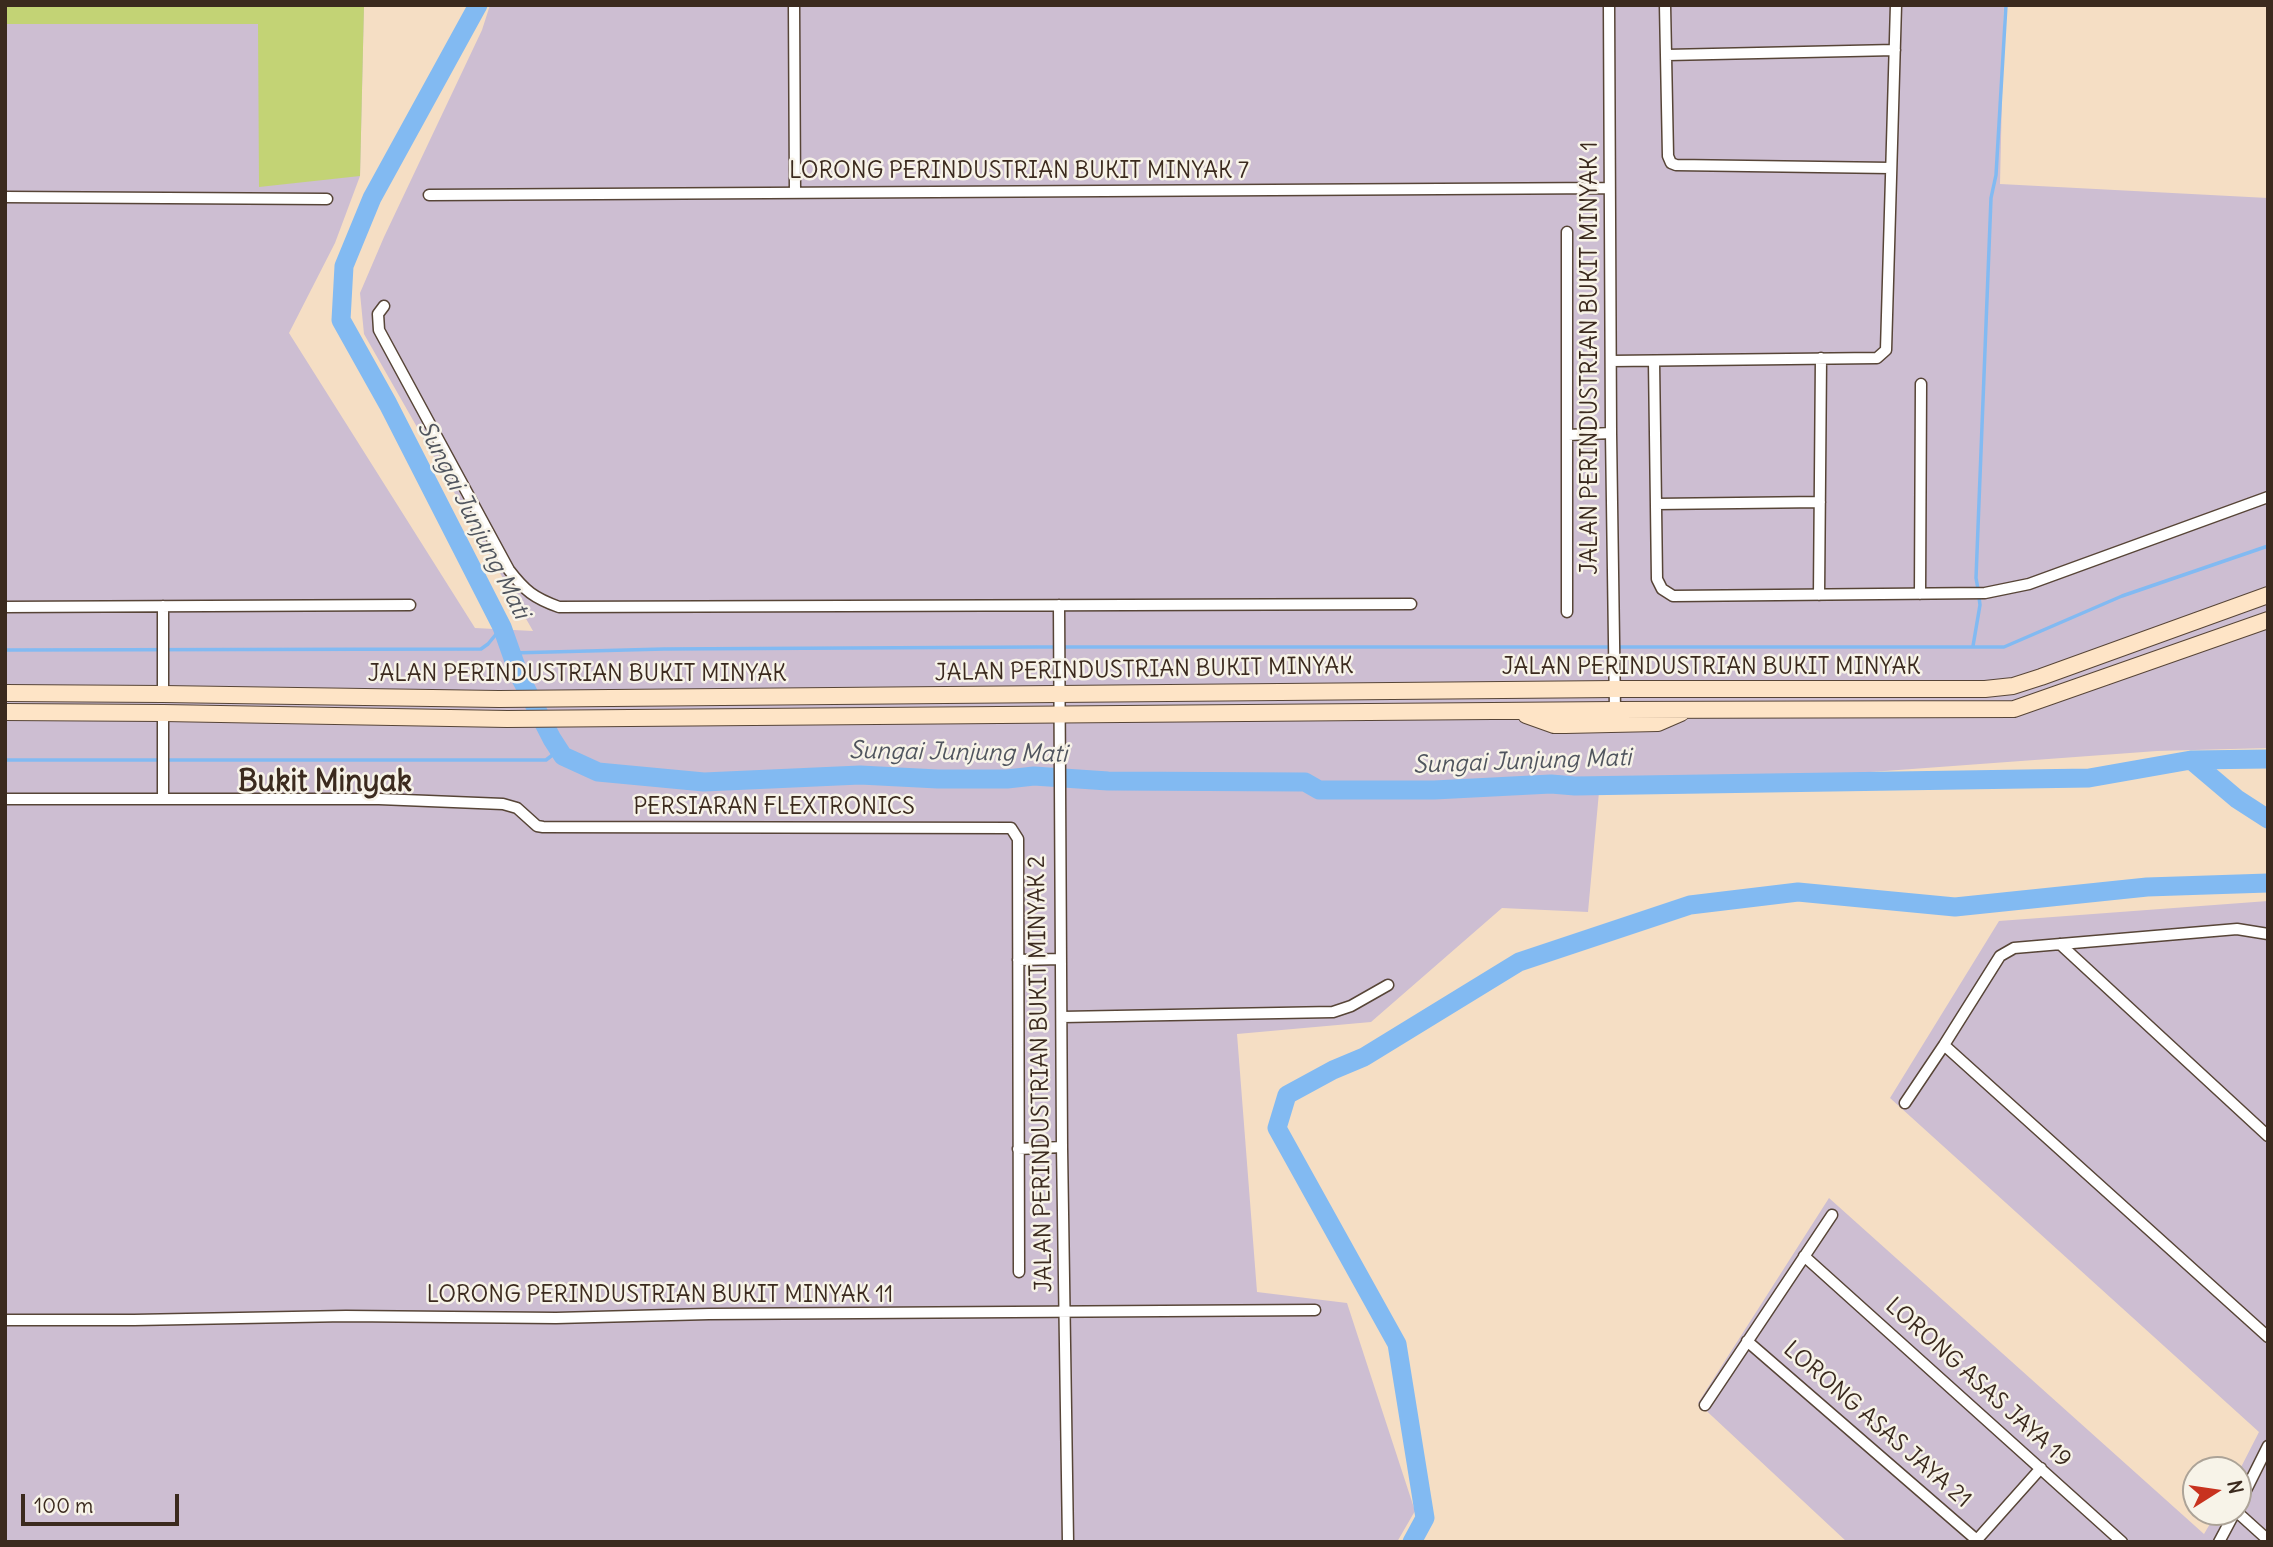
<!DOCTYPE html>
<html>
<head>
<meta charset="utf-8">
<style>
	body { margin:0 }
	#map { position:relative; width:2273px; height:1547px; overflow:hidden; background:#f5dec4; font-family:Delius,sans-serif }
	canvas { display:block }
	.frame { position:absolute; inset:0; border:7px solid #3b2a1e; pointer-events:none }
	.north { position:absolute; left:2182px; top:1456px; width:70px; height:70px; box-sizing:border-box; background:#f7f3e8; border:2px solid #aca397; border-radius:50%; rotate:78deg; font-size:19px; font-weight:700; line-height:28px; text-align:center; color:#3b2a1e }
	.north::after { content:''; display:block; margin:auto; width:24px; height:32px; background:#c8321e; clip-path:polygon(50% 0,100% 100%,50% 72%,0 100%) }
	.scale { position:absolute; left:21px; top:1494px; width:158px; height:32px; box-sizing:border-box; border:4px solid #3b2a1e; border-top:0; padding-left:9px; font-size:21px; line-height:24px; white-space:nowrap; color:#3b2a1e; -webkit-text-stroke:5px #f7f3e8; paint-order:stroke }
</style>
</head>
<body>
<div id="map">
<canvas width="2273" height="1547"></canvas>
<div class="frame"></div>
<div class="north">N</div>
<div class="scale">100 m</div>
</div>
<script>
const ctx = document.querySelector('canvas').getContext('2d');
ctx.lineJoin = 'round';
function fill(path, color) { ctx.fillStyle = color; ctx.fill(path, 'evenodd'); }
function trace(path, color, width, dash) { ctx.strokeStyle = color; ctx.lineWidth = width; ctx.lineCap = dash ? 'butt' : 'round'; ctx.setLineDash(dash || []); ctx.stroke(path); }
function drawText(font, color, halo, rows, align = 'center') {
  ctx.font = font + ' Delius,sans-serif'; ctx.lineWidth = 5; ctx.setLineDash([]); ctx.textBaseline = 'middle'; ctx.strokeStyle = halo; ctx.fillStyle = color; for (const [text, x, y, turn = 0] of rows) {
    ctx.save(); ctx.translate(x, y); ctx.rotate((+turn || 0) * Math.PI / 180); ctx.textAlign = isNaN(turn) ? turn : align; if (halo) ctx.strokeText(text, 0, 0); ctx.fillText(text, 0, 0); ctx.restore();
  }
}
const industrial = new Path2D(`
	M5 5H364L360 176 335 243 289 333 475 628 533 631 364 334 360 293 384 237 482 30 490 5H2004L2000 184 2268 198V748L2157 751 1599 792 1588 912 1502 908 1371 1022 1237 1034 1257 1292 1347 1303 1415 1511 1397 1542H5Z
	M2268 901V1542H1847L1698 1403 1829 1198 2204 1534 2217 1512H2238V1473L2259 1432 1890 1098 1999 921Z`);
const green = new Path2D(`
	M5 5H364L360 176 259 187 258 24H5Z`);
const stream = new Path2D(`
	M1978 589 1976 578 1991 198 1996 175 2006 5
	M1973 646 1980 605 1979 597
	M5 650 481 649 488 644 502 627
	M512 653 664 649 1038 647H2004L2122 596 2268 546
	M5 760H546L559 750`);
const river = new Path2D(`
	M478 5 372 198 344 266 341 320 388 404 502 627 519 675 552 739 563 756 598 772 704 782 860 775 938 779H1007L1034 776 1108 781 1305 782 1319 790H1434L1551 784 1575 786 2089 778 2191 760 2268 759
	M2191 760 2237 799 2268 819
	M1412 1542 1425 1518 1397 1344 1277 1128 1287 1095 1333 1070 1364 1057 1519 962 1690 905 1798 892 1955 907 2147 887 2268 883`);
const street = new Path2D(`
	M794 5 795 193
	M1609 5 1611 433 1615 710
	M1665 5 1668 156 1671 163 1676 165 1891 168
	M1667 55 1895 50
	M429 195 1609 188
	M5 197 327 199
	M384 306 378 314 379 330 509 570C525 591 534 598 559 607L1411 604
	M1611 361 1877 358 1886 350 1896 5
	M1654 361 1657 579 1662 589 1673 596 1985 593 2029 584 2268 497
	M1568 435 1611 433
	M1656 504 1820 502
	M1920 594 1921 384
	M1819 595 1821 358
	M1059 605 1062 1147 1068 1542
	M163 606V694
	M5 607 410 605
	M1567 612V232
	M163 713V799
	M5 799H379L503 804 517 808 537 826 543 827 1011 828 1018 839 1019 1272
	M2060 944 2268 1136
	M1018 960 1061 959
	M1062 1017 1333 1012 1351 1006 1388 985
	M1944 1045 2268 1337
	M1905 1103 1944 1045 2000 956 2014 948 2237 929 2268 934
	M1018 1149 1062 1147
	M1804 1256 2122 1542
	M5 1320H134L346 1316 556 1318 709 1314 1315 1310
	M1747 1341 1979 1542
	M1705 1405 1832 1215
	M2238 1506 2268 1446
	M2237 1512 2268 1540
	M1975 1542 2041 1468
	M2219 1542 2235 1512`);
const secondary = new Path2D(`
	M5 693 163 694 499 699 1615 689H1985L2013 686 2041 677 2268 595
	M5 712 163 713 507 719 1615 710 2014 709 2268 620
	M1526 715 1554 725H1565L1658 723 1681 713`);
const streetNames = [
	["LORONG PERINDUSTRIAN BUKIT MINYAK 7",1019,171],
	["JALAN PERINDUSTRIAN BUKIT MINYAK 1",1590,358,-90],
	["JALAN PERINDUSTRIAN BUKIT MINYAK",1711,667],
	["JALAN PERINDUSTRIAN BUKIT MINYAK",1144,670,-1],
	["JALAN PERINDUSTRIAN BUKIT MINYAK",577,674],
	["PERSIARAN FLEXTRONICS",774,807],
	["JALAN PERINDUSTRIAN BUKIT MINYAK 2",1041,1074,-91],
	["LORONG PERINDUSTRIAN BUKIT MINYAK 11",660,1295],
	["LORONG ASAS JAYA 19",1978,1383,42],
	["LORONG ASAS JAYA 21",1877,1425,41]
];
const waterNames = [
	["Sungai Junjung Mati",473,520,63],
	["Sungai Junjung Mati",958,753,1],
	["Sungai Junjung Mati",1522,762,-2]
];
const districtNames = [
	["Bukit Minyak",325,782]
];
fill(industrial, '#cdbed2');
fill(green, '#c3d375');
trace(stream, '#82baf2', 3.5);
trace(river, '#82baf2', 19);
trace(street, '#574537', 13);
trace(secondary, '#574537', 18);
trace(street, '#fff', 10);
trace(secondary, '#fee4c6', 16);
drawText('23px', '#3b2a1e', '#f7f3e8', streetNames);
drawText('italic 24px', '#50555e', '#f7f3e8', waterNames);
drawText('bold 30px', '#3b2a1e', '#f7f3e8', districtNames);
</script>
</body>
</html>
